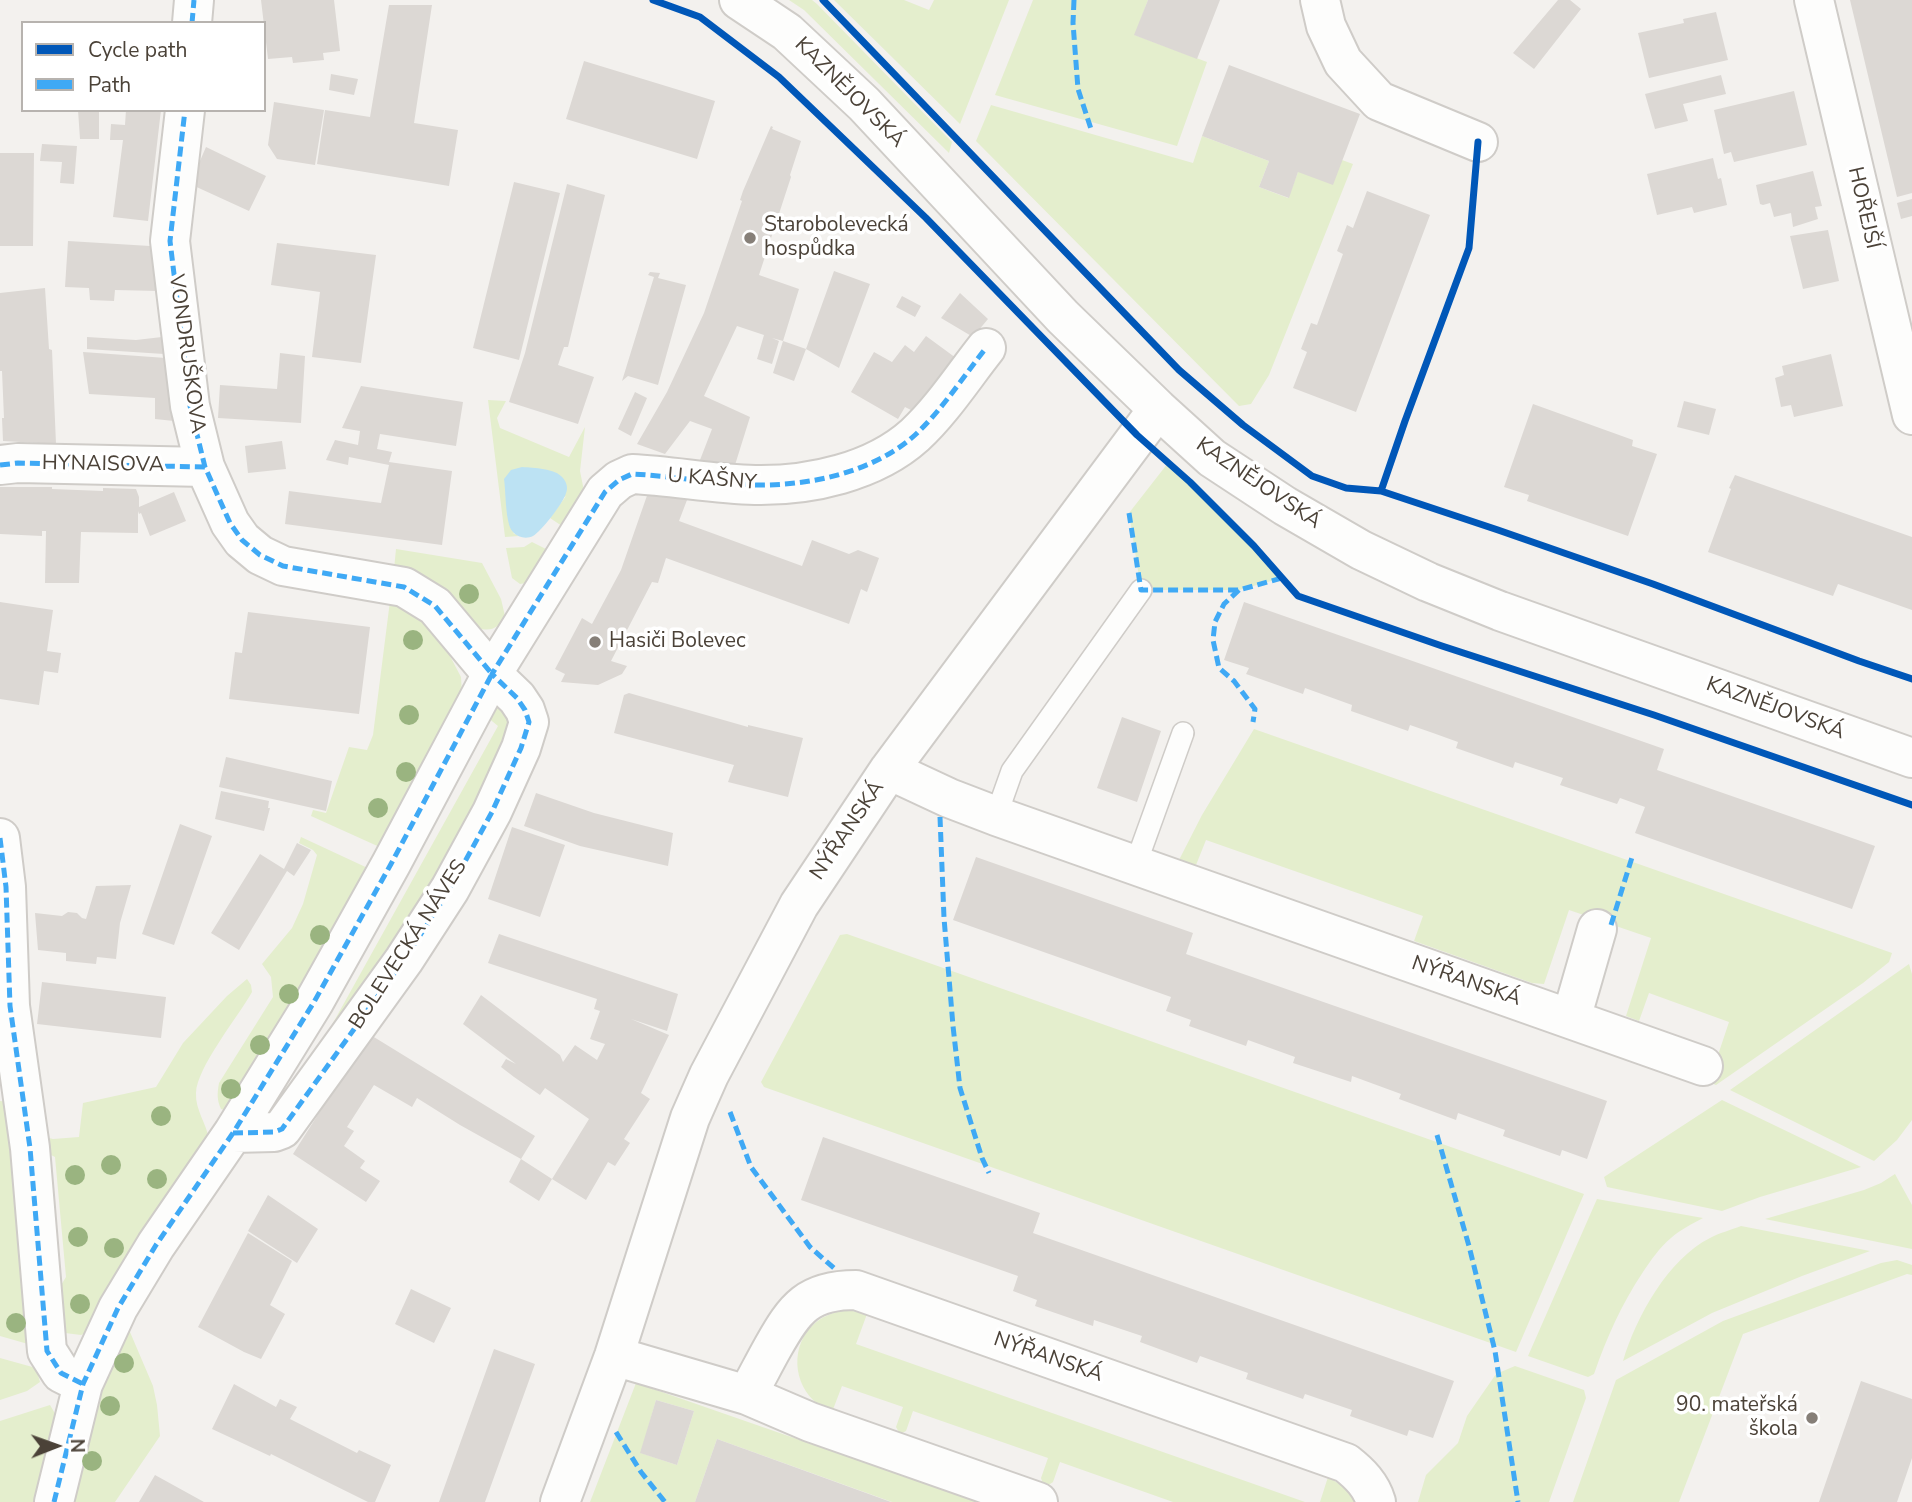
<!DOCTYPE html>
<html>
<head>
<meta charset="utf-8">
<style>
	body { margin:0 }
	#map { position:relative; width:1912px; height:1502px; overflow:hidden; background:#f3f1ee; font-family:"Nunito Sans",sans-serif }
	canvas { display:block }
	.legend { position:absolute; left:21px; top:21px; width:245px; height:91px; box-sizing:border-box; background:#fff; border:2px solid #b7b3af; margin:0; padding:9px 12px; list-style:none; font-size:21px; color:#4b4238 }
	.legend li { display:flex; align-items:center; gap:14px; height:35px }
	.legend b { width:35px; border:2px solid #b7b3af }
	.north { position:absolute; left:21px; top:1411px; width:70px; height:70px; -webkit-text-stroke:5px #fff; paint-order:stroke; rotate:89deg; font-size:19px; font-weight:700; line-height:28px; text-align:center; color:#4b4238 }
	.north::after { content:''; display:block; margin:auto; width:24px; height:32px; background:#4b4238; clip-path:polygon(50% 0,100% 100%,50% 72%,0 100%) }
</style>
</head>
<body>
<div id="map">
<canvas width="1912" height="1502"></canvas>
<ul class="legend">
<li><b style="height:9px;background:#0057b8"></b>Cycle path</li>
<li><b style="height:9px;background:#3fa9f5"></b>Path</li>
</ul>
<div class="north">N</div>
</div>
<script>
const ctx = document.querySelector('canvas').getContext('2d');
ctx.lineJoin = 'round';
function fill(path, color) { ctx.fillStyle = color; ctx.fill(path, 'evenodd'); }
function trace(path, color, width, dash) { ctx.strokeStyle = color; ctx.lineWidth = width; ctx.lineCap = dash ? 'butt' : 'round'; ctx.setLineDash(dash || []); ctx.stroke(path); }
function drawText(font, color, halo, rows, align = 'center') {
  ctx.font = font + ' "Nunito Sans",sans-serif'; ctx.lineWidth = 7; ctx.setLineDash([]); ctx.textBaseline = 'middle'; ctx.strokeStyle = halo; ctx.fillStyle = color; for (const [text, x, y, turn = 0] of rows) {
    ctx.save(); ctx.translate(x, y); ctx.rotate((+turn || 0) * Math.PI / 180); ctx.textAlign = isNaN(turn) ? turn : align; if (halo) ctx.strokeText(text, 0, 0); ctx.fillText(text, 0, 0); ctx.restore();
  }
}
const green = new Path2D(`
	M789 0H812L817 4 952 142 949 153 804 10Z
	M834 0H904L929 10 934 0H1009L960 124Z
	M1033 0H1148L1135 35 1207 62 1177 146 995 95Z
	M991 105 1193 163 1202 136 1269 161 1259 187 1288 198 1298 172 1342 160 1353 164 1269 375 1251 404 1239 406 976 141Z
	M488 400 506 401 497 418 500 428 569 457 585 427 580 471 584 491 565 528 550 518 566 496 513 533 519 536 505 537Z
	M1168 463 1282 578 1239 590H1141L1129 513Z
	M532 542 550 551 526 583 520 584 512 578 506 548 524 547Z
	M396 549 482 563 501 599 505 616C499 628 491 632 478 628L394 569Z
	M390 601 419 614 441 639 461 677 462 693 384 849 311 816 313 810 326 813 349 747 367 750 373 735Z
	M501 704 516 713 470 830 283 1113 498 726 487 717 493 706Z
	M1254 729 1892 953 1889 962 1863 983 1716 1085 1709 1082 1729 1022 1649 993 1639 1021 1626 1016 1651 938 1569 910 1544 984 1532 983 1414 941 1423 916 1206 840 1196 865 1179 860 1202 815Z
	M301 837 372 870 231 1112 221 1109C217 1100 217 1094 219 1083L273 997 271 977 262 964 292 928 303 904 317 855 313 850 299 843Z
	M847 934 1584 1194 1516 1352 764 1087 761 1082 840 935Z
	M1909 964 1912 974V1120L1897 1140 1874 1161 1730 1090Z
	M247 979 251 985 252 992C238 1017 197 1067 196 1093 195 1110 207 1124 209 1140L90 1331 81 1335 65 1333 58 1290 66 1277 55 1157 41 1150V1136L53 1139 79 1137 83 1103 156 1087 183 1043 227 996Z
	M1722 1100 1861 1167 1760 1197 1722 1211 1607 1187 1604 1177Z
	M0 1101 10 1102 35 1346 0 1336Z
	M1895 1174 1912 1205V1249L1765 1219 1864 1190 1881 1183Z
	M1597 1199 1703 1218C1692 1224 1680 1230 1671 1238 1660 1247 1651 1260 1643 1272 1621 1305 1607 1337 1594 1374L1588 1377 1528 1356Z
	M1741 1226 1870 1251 1802 1276 1712 1313 1623 1361C1636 1317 1668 1259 1710 1238 1719 1233 1731 1230 1741 1226Z
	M1897 1260 1912 1265V1275L1907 1274 1743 1334 1679 1502H1573L1616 1380 1723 1321 1881 1263Z
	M839 1311H853L867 1314 856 1344 1305 1502H1173L1060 1462 1053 1482 1047 1486 1043 1484 1041 1478 1048 1458 913 1411 906 1431 900 1434 896 1427 903 1407 842 1386 832 1412C828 1410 822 1407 818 1404 792 1385 790 1344 815 1323 822 1317 830 1314 839 1311Z
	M127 1325 153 1386 157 1405 160 1436 115 1502H66L94 1398Z
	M0 1358 36 1368 40 1382 27 1391 0 1400Z
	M1515 1366 1584 1390 1586 1398 1549 1502H1418L1426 1475 1458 1443 1467 1416 1496 1374Z
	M636 1383 978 1502H892L717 1439 695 1502H590ZM656 1400 694 1411 677 1465 641 1453Z
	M50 1405 60 1422 41 1502H0V1421Z
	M1328 1477C1340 1484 1349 1490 1355 1502H1320Z`);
const water = new Path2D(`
	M522 467C534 468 555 468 563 478 567 483 568 488 566 493 564 502 541 532 533 536 527 539 518 538 513 532 505 524 506 491 504 479L511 470Z`);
const building = new Path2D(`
	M261 0H334L340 51 323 53 324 60 293 63 292 57 268 59Z
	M1148 0H1220L1197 59 1134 35Z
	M1558 0H1570L1581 9 1534 69 1513 53Z
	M1850 0H1912V193L1897 197Z
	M389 5H432L414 123 458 130 449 186 317 164 325 110 370 117Z
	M1716 12 1728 60 1649 78 1638 33 1684 23 1683 19Z
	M584 61 715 101 697 159 566 119Z
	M1229 65 1360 114 1333 185 1298 172 1289 198 1259 187 1269 161 1202 136Z
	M331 74 358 79 354 95 329 90Z
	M1721 75 1726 94 1683 104 1688 121 1655 129 1645 94Z
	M1794 91 1807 145 1734 162 1731 152 1724 154 1714 110Z
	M274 102 324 110 315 165 277 159 268 145Z
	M78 110H99V139H80Z
	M126 110H161L148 221 113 217 123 140H110L111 124 125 125Z
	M771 126 773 127 772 129 801 141 790 175 791 177 759 275 799 289 783 341 772 338 779 341 772 364 757 359 764 335 737 326 704 396 750 417 735 465 700 460 712 429 690 421 665 454 637 444 667 392 704 313 742 201 740 200 743 191Z
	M42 144 77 146 74 184 60 183 62 162 40 161Z
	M206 147 266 176 249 211 190 184Z
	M0 153H34L33 246H0Z
	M1713 158 1718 179 1721 178 1727 205 1694 213 1692 207 1657 215 1647 174Z
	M1813 171 1822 206 1815 207 1818 219 1793 227 1791 213 1774 217 1770 203 1763 205 1760 204 1756 185Z
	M514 182 560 193 519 360 473 348Z
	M567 184 605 195 568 347H564L558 365 594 377 578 424 509 402 525 353Z
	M1367 191 1430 215 1356 412 1293 388 1307 352 1301 349 1311 323 1317 325 1343 254 1337 251 1347 225 1353 228Z
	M1912 199V216L1901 219 1897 203Z
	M1828 230 1839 281 1803 289 1790 236Z
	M68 241 150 246 158 291 115 290 114 301 90 300 89 288 65 287Z
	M277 243 376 255 361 363 312 357 320 292 271 285Z
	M834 271 870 284 839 368 806 349Z
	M650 272 660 273 658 278 686 285 658 385 628 376 622 381 654 277 648 275Z
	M45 288 49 349 52 350 56 444 3 441 2 418H4L2 371H0V293Z
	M960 293 988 319 973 337 941 318Z
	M902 296 921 306 915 317 896 307Z
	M926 336 956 358 915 412 905 407 898 419 851 392 874 352 892 362 905 345 914 352Z
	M87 337 136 340 162 337 164 354 87 349Z
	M783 341 806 349 794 381 773 373Z
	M83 352 166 358 174 421 155 419V398L89 394Z
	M280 353 305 356 301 423 218 418 220 385 277 389Z
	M1831 354 1843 406 1794 417 1791 405 1781 407 1775 378 1784 375 1782 366Z
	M361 386 463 402 456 446 380 434 377 449 392 452 389 462 452 471 442 545 285 524 289 491 381 503 389 465 349 457 348 465 326 460 335 440 358 445 360 431 342 428Z
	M635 392 647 398 631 436 618 429Z
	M1684 401 1716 409 1709 435 1677 427Z
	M1533 404 1633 440 1632 446 1657 454 1628 536 1527 501 1529 495 1504 487Z
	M282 441 286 469 248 473 245 446Z
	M1735 475 1912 537V610L1838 584 1833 596 1708 552 1731 489 1729 488Z
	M0 487H52V489L103 491V488L136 489 139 497V507L174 492 186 521 150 536 141 513 139 514 138 511V533L81 532 79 583H45L46 531H42V536L0 534Z
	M650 487 687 500 679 521 802 566 812 540 849 554 858 550 879 558 867 592 861 589 849 624 666 558 658 583 652 582 611 661 627 666 622 674 598 685 561 682 565 674 555 669 582 618 592 624 621 570Z
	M0 602 53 610 47 651 61 653 58 673 44 671 39 705 0 699Z
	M1244 602 1664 749 1657 770 1875 846 1852 909 1635 833 1645 807 1620 798 1617 804 1560 785 1563 778 1515 762 1513 768 1456 748 1458 742 1433 733 1410 725 1408 731 1351 711 1352 705 1305 688 1303 694 1246 674 1249 668 1224 660Z
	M248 612 370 627 359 714 229 699 235 652 242 653Z
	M629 693 748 727V725L803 738 788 797 728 782 734 765 614 733 624 695Z
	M1122 717 1161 731 1137 802 1097 788Z
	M226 757 332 781 326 811 219 787Z
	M221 791 269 801 268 808H270L264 831 215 819Z
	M536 793 594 813 673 833 668 866 580 846 524 826Z
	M180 824 212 836 174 945 142 934Z
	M512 827 565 845 540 917 488 899Z
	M297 843 311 850 294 876 287 871 239 950 211 933 260 854 284 869Z
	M976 857 1193 933 1186 954 1607 1101 1587 1159 1562 1150 1560 1156 1503 1136 1505 1130 1458 1113 1456 1120 1399 1099 1401 1094 1352 1076 1351 1082 1293 1063 1295 1057 1248 1040 1246 1046 1189 1026 1191 1020 1166 1011 1171 997 953 920Z
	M131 885 120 923 116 959 97 957 96 964 66 961V953L38 950 35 913 62 916 68 912 77 913 82 918 86 919 96 886Z
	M499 934 678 994 667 1031 631 1019 669 1035 641 1093 650 1099 624 1139 630 1143 615 1166 608 1162 586 1200 552 1179 589 1119 545 1088 540 1095 514 1077 501 1067 506 1059 516 1064 463 1024 481 995 560 1055 563 1062 575 1045 597 1060 605 1044 590 1039 600 1011 594 1009 597 999 488 963Z
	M42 982 166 997 161 1038 37 1024Z
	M369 1034 535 1136 521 1159 460 1125 417 1098 412 1107 374 1085 347 1127 354 1131 344 1146 365 1161 360 1168 380 1181 366 1202 293 1154Z
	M823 1137 1040 1213 1033 1233 1454 1381 1433 1438 1409 1430 1407 1436 1350 1416 1352 1410 1305 1394 1303 1399 1246 1379 1248 1373 1200 1356 1197 1363 1140 1342 1142 1336 1094 1320 1093 1326 1035 1306 1037 1300 1013 1291 1018 1276 801 1200Z
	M521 1159 552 1179 539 1201 509 1182Z
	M268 1195 318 1229 297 1263 248 1231Z
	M248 1233 292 1261 270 1305 285 1314 261 1359 244 1352 198 1327Z
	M411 1289 451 1308 434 1343 395 1324Z
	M494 1349 535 1364 485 1502H439Z
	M1861 1381 1912 1399V1458L1897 1502H1819Z
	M234 1384 276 1407 280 1399 297 1407 290 1419 357 1453 359 1450 391 1465 375 1502H368L271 1454 270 1456 212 1429Z
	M656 1400 694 1411 677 1465 640 1453Z
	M717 1439 891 1502H695Z
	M155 1475 204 1502H139Z`);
const lane = new Path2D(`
	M996 816 1012 771 1141 590
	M1135 866 1183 733`);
const street = new Path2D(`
	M739 0 787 32 864 104 1063 317 1158 409 1212 458 1285 506 1361 550 1428 582 1500 611 1912 758
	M1320 0 1326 26 1343 62 1379 101 1478 142
	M1814 0 1912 415
	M192 23 194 0
	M0 465 18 463 205 467
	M889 770 949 798 996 816 1703 1066
	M0 838 6 887 10 1006 30 1148 47 1351 61 1373 83 1384
	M1571 1019 1597 929
	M233 1133 274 1132 282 1129 404 960 450 889 492 812 521 748 529 722 525 710 517 698 492 674 605 492 619 480 632 474C673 476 714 484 755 485 810 486 874 472 915 435 942 410 963 377 986 348
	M614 1356 747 1395 810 1422 1038 1502
	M747 1395C756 1379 764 1363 773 1347 795 1308 808 1290 856 1290L1346 1463C1360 1474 1371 1485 1376 1502
	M54 1502 83 1384 118 1308 156 1245 233 1133 314 1002 391 864 492 674 435 606 404 587 283 566 260 555 242 540 230 523 205 467 190 406 170 241 185 110
	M560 1502 614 1356 690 1118 709 1075 799 905 889 770 1158 409`);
const quiet = new Path2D(`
	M1074 0 1073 23 1078 89 1091 129
	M192 23 194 0
	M0 465 18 463 205 467
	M1129 513 1141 590H1239L1282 578
	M1239 590 1224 604 1215 622 1213 640 1219 668 1234 681 1255 709 1253 722
	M940 817 944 918 953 1026 960 1088 982 1158 989 1173
	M0 838 6 887 10 1006 30 1148 47 1351 61 1373 83 1384
	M1611 925 1633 854
	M730 1112 751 1167 810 1247 835 1269
	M233 1133 274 1132 282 1129 404 960 450 889 492 812 521 748 529 722 525 710 517 698 492 674 605 492 619 480 632 474C673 476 714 484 755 485 810 486 874 472 915 435 942 410 963 377 986 348
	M1437 1135 1469 1246 1495 1351 1518 1502
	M616 1432 641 1472 665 1502
	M54 1502 83 1384 118 1308 156 1245 233 1133 314 1002 391 864 492 674 435 606 404 587 283 566 260 555 242 540 230 523 205 467 190 406 170 241 185 110`);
const cycleway = new Path2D(`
	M653 0 700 17 779 77 926 218 1137 435 1190 482 1254 546 1298 596 1442 646 1654 715 1912 805
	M823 0 1179 370 1243 425 1312 476 1346 488 1381 491 1498 530 1653 584 1859 661 1912 679
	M1381 491 1405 421 1469 248 1478 142`);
const trees = [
	[469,594],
	[413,640],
	[409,715],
	[406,772],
	[378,808],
	[320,935],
	[289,994],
	[260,1045],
	[231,1089],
	[161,1116],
	[111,1165],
	[75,1175],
	[157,1179],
	[78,1237],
	[114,1248],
	[80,1304],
	[16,1323],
	[124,1363],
	[110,1406],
	[92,1461]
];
const markers = [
	[750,238,7,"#867f78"],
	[595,642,7,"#867f78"],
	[1812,1418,7,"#867f78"]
];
const streetNames = [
	["KAZNĚJOVSKÁ",849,93,45],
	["HOŘEJŠÍ",1863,208,77],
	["VONDRUŠKOVA",186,354,82],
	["HYNAISOVA",103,465,1],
	["U KAŠNY",712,480,5],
	["KAZNĚJOVSKÁ",1258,484,34],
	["KAZNĚJOVSKÁ",1775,709,20],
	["NÝŘANSKÁ",848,831,-56],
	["BOLEVECKÁ NÁVES",409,945,-57],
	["NÝŘANSKÁ",1466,982,19],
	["NÝŘANSKÁ",1048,1358,19]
];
const poiNames = [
	["Starobolevecká",764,226],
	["hospůdka",764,250],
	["Hasiči Bolevec",609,642],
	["90. mateřská",1798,1406,"right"],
	["škola",1798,1430,"right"]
];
fill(green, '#e4eecd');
fill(water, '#bce2f3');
fill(building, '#dcd8d4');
trace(lane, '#cfccc8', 24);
trace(street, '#cfccc8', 42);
trace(lane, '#fdfdfc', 21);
trace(street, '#fdfdfc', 38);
trace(quiet, '#3fa9f5', 5, [10, 5]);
trace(cycleway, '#0057b8', 7);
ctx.fillStyle = '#9ab480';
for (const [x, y] of trees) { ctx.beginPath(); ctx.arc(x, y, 10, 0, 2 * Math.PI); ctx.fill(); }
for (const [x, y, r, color] of markers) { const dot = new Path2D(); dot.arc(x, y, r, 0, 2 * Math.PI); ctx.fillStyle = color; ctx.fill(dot); trace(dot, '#fff', 2.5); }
drawText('21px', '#4b4238', '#fff', streetNames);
drawText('21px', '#4b4238', '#fff', poiNames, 'left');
</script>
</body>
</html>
